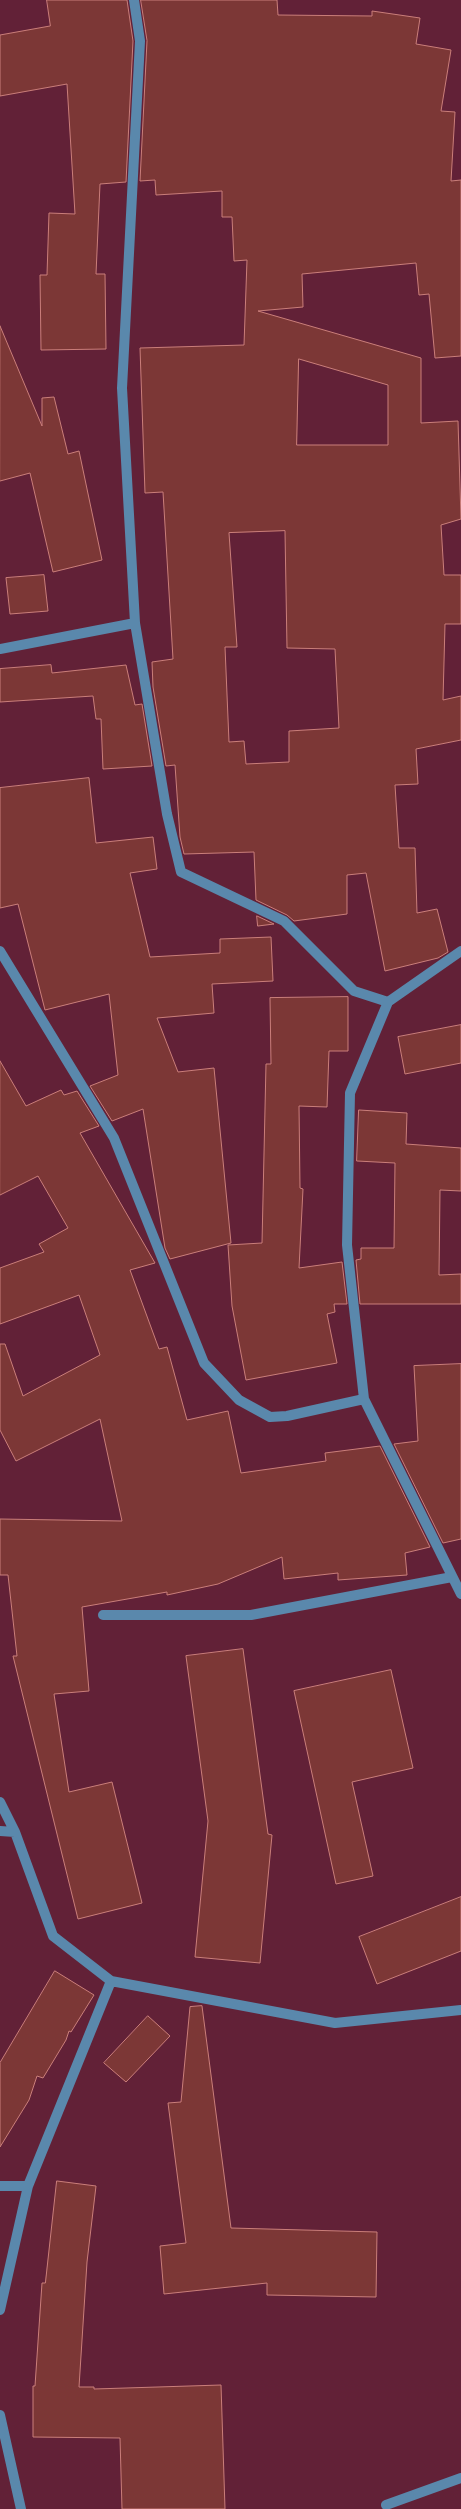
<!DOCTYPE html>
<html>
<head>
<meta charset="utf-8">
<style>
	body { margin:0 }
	canvas { display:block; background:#622137 }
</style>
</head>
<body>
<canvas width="461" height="2509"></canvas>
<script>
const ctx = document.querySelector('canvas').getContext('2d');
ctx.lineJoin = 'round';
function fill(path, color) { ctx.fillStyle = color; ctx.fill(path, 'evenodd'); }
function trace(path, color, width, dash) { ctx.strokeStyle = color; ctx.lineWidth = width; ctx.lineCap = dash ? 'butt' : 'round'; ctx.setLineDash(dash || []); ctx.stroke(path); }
const building = new Path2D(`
	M47 0H127L133 41 126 182 100 184 96 274H105L106 349 41 350 40 275H47L49 213 75 214 67 84 0 96V35L50 26Z
	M141 0H277L278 15 372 16V11L420 18 416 44 451 50 441 111 455 112 451 181 461 180V356L435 358 429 294 419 295 416 263 302 274 303 307 258 311 421 358V423L458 421 461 519 441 525 444 575H461V624H445L443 700 461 696V740L416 749 418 784 395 785 399 848H415L417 913 437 909 448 952 438 958 385 971 366 873 347 875V914L294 921 287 915 256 900 254 852 184 854 180 837 175 765 166 766 153 687 152 662 173 659 163 492 145 493 140 348 244 345 247 260 234 261 232 217H222V191L156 195 155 180 140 181 147 41ZM299 359 388 385V445H297ZM285 531 287 648 335 649 339 728 289 731V762L246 764 244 741 229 742 225 647H237L229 533Z
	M0 326 42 426V398L54 397 68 454 79 451 102 560 53 572 30 473 0 481Z
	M44 575 48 611 10 614 6 578Z
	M51 665 52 673 126 665 135 705 142 704 152 766 103 769 101 719H96L93 696 0 702V669Z
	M89 778 96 843 153 837 157 869 130 873 150 957 220 953V939L271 937 273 981 212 984 214 1013 157 1018 178 1072 214 1068 231 1243 170 1259 165 1248 143 1109 112 1121 90 1086 118 1075 109 994 45 1010 18 904 0 908V788Z
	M257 916 274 924 258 926Z
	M348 997V1051H329L327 1107 299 1106 300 1188 303 1189 299 1268 342 1262 347 1304H334L335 1312 327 1314 337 1363 246 1380 232 1306 228 1245 262 1243 266 1064H271L270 998Z
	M461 1025V1063L405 1074 398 1037Z
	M0 1061 26 1106 61 1090 64 1095 77 1091 99 1126 80 1133 155 1263 130 1270 159 1349 167 1347 187 1420 228 1411 241 1473 326 1461 325 1453 380 1446 430 1547 405 1553 407 1575 338 1580V1573L284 1579 282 1557 218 1584 167 1595V1592L82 1607 89 1691 54 1694 69 1792 112 1782 142 1903 78 1919 13 1656H17L8 1575H0V1519L122 1521 100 1419 16 1461 0 1430V1344H5L23 1396 100 1355 79 1295 0 1324V1268L44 1252 39 1244 68 1228 38 1176 0 1195Z
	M359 1110 407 1113 406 1144 461 1148V1191L440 1190 439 1275 461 1274V1304H360L356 1260 361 1259V1248H394L395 1163 357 1161Z
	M461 1364V1539L443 1543 394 1444 418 1441 414 1366Z
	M243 1649 268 1834 272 1835 260 1963 195 1957 208 1821 186 1656Z
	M391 1670 413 1768 352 1782 373 1876 336 1884 294 1691Z
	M461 1897V1951L377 1984 359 1937Z
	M55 1971 94 1995 71 2032 69 2031 66 2040 43 2078 37 2076 29 2100 0 2147V2063Z
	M202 2006 231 2228 377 2232 376 2297 267 2295V2283L164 2294 160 2246 186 2243 168 2103 181 2102 190 2007Z
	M148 2016 170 2036 126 2082 104 2063Z
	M57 2181 96 2186 87 2262 79 2387H94V2389L221 2385 225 2509H122L120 2438 33 2437V2386H35L42 2283H45Z`);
const minor = new Path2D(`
	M134 0 140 41 122 388 135 623 167 814 181 872 284 921 354 991 388 1002 350 1093 347 1245 364 1399
	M0 649 135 623
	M0 951 114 1138 204 1363 239 1400 270 1417 287 1416 364 1399 461 1594
	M388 1002 461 951
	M103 1615H251L452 1577
	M0 1802 15 1832 53 1936 111 1981 335 2023 461 2010
	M0 1831 15 1832
	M0 2186H28
	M0 2310 28 2186 111 1981
	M0 2415 21 2509
	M386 2505 461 2478`);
fill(building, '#7c3736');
trace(building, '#ca7e7a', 1);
trace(minor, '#5a88ac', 10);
</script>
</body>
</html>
